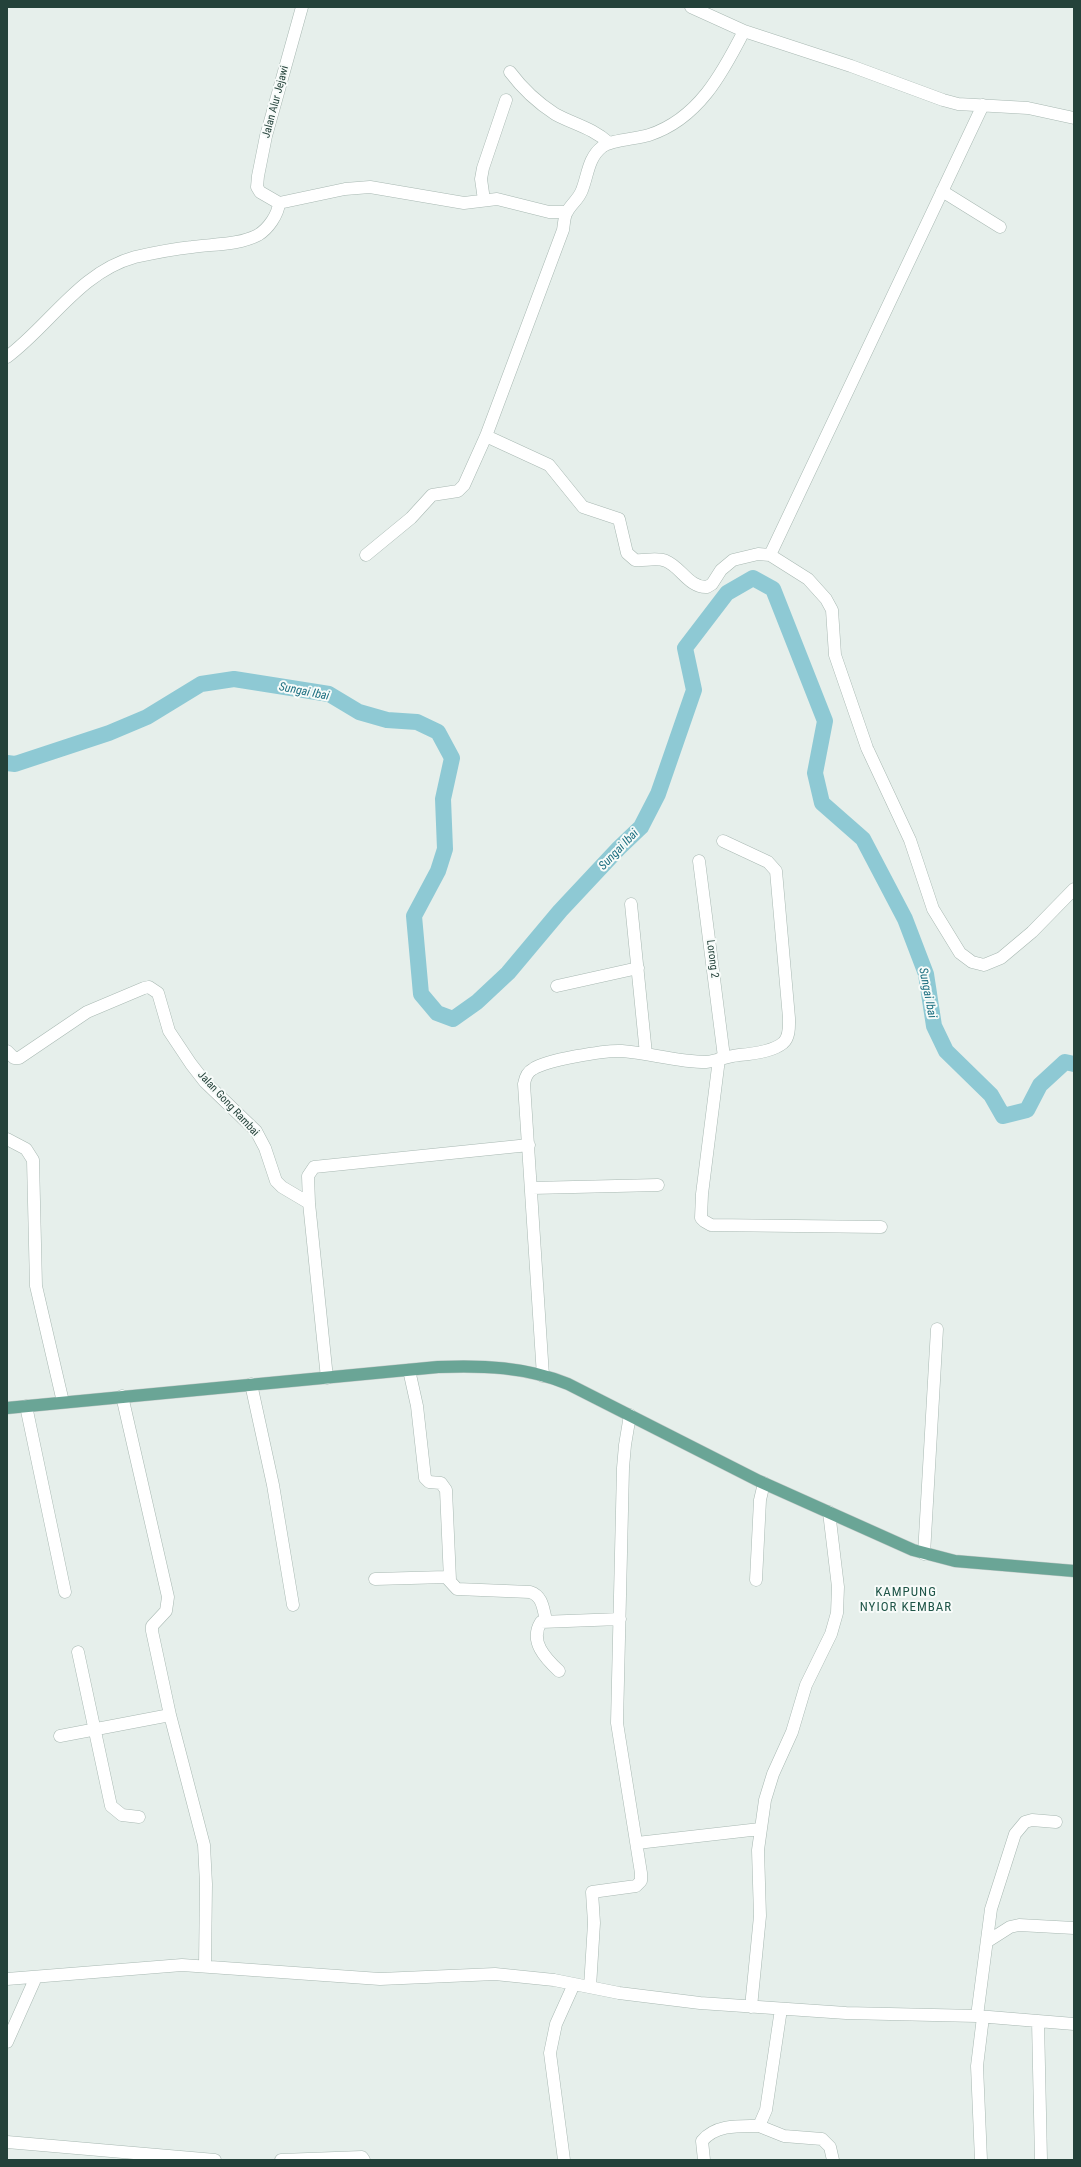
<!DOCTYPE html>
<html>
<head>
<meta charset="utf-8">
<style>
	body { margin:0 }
	#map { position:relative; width:1081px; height:2167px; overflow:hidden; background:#e6efeb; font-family:"Roboto Condensed",sans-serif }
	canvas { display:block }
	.frame { position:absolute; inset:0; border:8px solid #24423a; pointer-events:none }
</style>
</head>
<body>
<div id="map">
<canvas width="1081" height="2167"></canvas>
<div class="frame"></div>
</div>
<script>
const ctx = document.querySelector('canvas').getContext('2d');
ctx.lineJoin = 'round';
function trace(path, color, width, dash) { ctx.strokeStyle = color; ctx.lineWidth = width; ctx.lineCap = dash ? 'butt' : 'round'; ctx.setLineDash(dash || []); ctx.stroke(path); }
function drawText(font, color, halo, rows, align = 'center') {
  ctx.font = font + ' "Roboto Condensed",sans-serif'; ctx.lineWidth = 4; ctx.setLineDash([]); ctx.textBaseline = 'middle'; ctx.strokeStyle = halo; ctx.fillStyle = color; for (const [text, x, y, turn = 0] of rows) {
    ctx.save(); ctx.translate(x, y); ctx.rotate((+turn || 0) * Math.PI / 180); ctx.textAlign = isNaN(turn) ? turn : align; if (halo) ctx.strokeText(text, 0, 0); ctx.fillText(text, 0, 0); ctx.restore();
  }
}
const river = new Path2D(`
	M7 763 15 764 109 733 147 717 201 684 234 679 329 694 359 712 387 720 417 722 438 732 452 758 443 799 445 849 438 871 414 916 421 994 437 1013 453 1019 477 1002 508 973 560 911 619 848 641 827 658 794 694 690 685 648 727 593 753 578 773 589 825 721 815 773 822 803 863 839 905 919 926 974 934 1026 946 1051 991 1095 1003 1116 1027 1110 1040 1085 1065 1062 1074 1064`);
const minor = new Path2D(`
	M302 7 266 136 258 176 257 187 260 192 279 203 345 189 370 187 464 203 497 199 549 212H566
	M691 7 744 31 851 66 943 100 958 104 1028 108 1074 118
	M510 72C522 88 538 103 555 114 573 124 593 128 609 143
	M942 191 1000 227
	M484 200 481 179 483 168 506 100
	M7 357C50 325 80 272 135 257 153 253 173 249 192 247 213 244 239 245 258 235 268 229 278 215 279 203
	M486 436 549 465 583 507 619 519 627 553 635 560C645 561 657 557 666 561 681 567 689 588 707 587L712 584 721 570 733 560 758 554 770 555 808 579 826 599 832 610 835 655 867 748 910 840 933 909 960 953 972 962 984 965 1001 958 1032 932 1074 889
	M366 555 411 518 432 495 458 491 464 485 486 436 563 230C564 225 564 216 567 212 571 204 579 199 582 190 588 175 588 158 602 147 610 140 636 139 649 135 698 119 722 74 744 31
	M770 555 983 105
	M699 861 724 1057
	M631 904 646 1054
	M557 986 638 968
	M7 1051 14 1058H19L87 1012 144 988 149 987 158 993 169 1031 191 1064 205 1082 256 1131 265 1148 276 1181 282 1187 309 1203 327 1378
	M719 1059 702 1194 701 1218 704 1221 711 1225 881 1227
	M7 1139 26 1149 33 1160 36 1286 63 1402
	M532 1188 658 1185
	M309 1203 308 1176 314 1167 529 1145
	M409 1370 417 1406 425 1478 429 1482 441 1483 446 1490 450 1580
	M543 1376 524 1084C525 1078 527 1072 533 1069 546 1060 605 1050 622 1051 650 1053 677 1062 706 1062 717 1061 728 1056 739 1055 752 1054 772 1052 783 1043 790 1037 789 1026 789 1018L776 871 768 862 723 841
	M251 1384 273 1485 293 1605
	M122 1396 168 1597 166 1611 152 1626V1631L170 1715 204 1845 206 1884 205 1966
	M26 1406 65 1592
	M924 1554 937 1329
	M375 1579 446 1577 457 1589 530 1592C543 1596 543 1609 546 1620
	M756 1580 760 1500 764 1483
	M78 1652 111 1806 122 1815 139 1817
	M559 1671C545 1658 529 1641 541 1622L620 1619
	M60 1736 170 1715
	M637 1843 760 1829
	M988 1941 1010 1927 1019 1925 1074 1928
	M7 1979 182 1965 380 1979 495 1974 554 1980 619 1993 700 2003 846 2013 977 2016 1074 2024
	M590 1987 594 1923 592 1892 636 1886 641 1881V1873L617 1723 623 1468 625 1445 630 1415
	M751 2007 760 1916 758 1850 765 1800 773 1774 792 1732 806 1685 831 1634 837 1613 838 1587 829 1512
	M977 2016 991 1909 1015 1834 1025 1822 1032 1820 1056 1822
	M1038 2021 1041 2160
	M7 2042 36 1977
	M759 2126 784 2136 822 2139 830 2147 833 2160
	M7 2142 215 2160
	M281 2160 362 2157 364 2160
	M564 2160 550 2053 556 2024 574 1984
	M704 2160 702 2141C716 2124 740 2126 759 2126L766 2110 781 2009
	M981 2160 977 2066 983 2017`);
const major = new Path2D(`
	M7 1408 438 1367C482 1365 527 1367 568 1384L759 1481 913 1550 955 1561 1074 1571`);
const streetNames = [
	["Jalan Alur Jejawi",276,102,-75],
	["Lorong 2",712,959,83],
	["Jalan Gong Rambai",228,1104,47]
];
const waterNames = [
	["Sungai Ibai",304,692,11],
	["Sungai Ibai",619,850,-46],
	["Sungai Ibai",927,993,79]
];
const quarterNames = [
	["KAMPUNG",906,1593],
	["NYIOR KEMBAR",906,1608]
];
trace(river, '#8ec9d4', 16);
trace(minor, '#a8b8b2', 13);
trace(major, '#c2cac8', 13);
trace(minor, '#fff', 12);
trace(major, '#6aa596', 12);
drawText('11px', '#24423a', '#f7fbf9', streetNames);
drawText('italic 12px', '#1c6f80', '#f7fbf9', waterNames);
ctx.letterSpacing = '1px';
drawText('13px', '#1f5548', '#f7fbf9', quarterNames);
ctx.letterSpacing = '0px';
</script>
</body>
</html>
